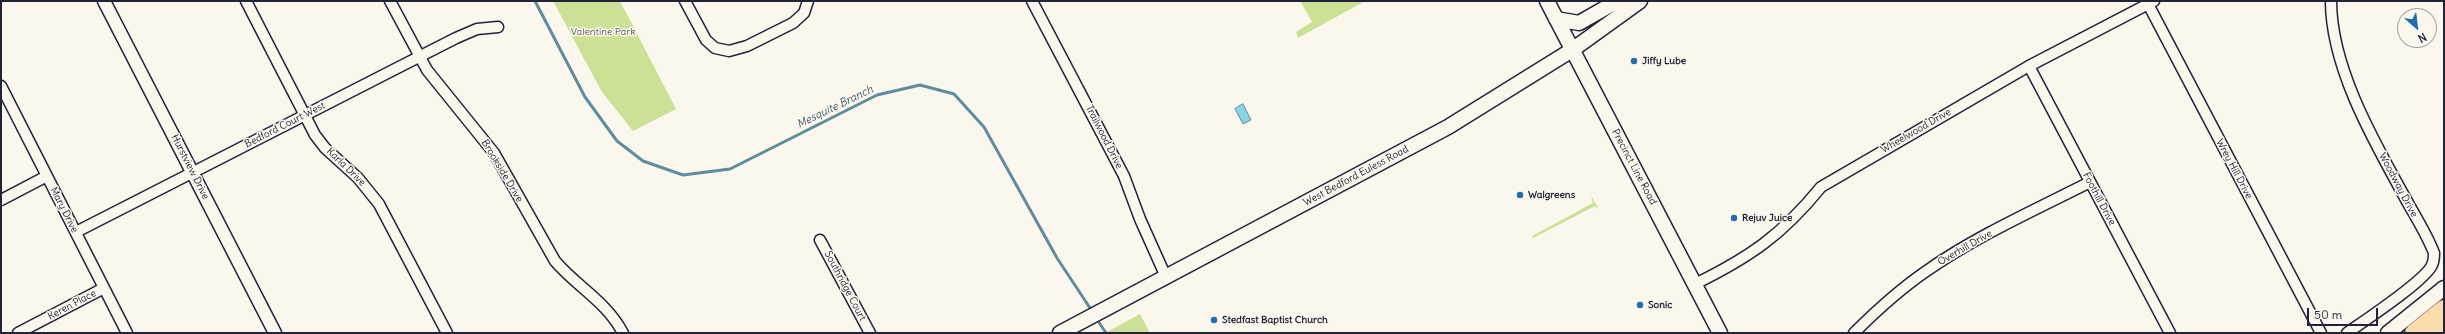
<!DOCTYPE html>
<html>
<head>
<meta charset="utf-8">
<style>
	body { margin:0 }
	#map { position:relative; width:2445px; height:334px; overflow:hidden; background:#fbf7ec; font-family:Delius,sans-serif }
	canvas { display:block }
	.frame { position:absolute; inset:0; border:2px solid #22223b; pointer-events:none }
	.north { position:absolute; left:2397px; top:8px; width:40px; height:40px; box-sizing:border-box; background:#fbf7ec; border:1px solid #a4a2a5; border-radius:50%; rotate:152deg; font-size:11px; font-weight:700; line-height:16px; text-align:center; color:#22223b }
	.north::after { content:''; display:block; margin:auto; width:14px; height:18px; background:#1f6fb2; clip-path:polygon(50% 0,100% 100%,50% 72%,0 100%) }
	.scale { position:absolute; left:2307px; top:308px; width:71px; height:18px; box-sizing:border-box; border:2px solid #22223b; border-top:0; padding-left:5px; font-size:12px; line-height:14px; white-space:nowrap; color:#22223b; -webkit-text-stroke:3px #fbf7ec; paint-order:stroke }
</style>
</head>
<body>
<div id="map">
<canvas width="2445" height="334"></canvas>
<div class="frame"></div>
<div class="north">N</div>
<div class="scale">50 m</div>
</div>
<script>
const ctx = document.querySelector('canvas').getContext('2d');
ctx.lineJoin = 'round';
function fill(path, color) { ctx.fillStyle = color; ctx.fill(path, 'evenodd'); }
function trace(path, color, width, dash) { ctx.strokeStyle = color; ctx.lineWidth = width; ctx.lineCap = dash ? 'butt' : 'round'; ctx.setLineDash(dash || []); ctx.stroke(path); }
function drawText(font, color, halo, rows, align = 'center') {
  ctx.font = font + ' Delius,sans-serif'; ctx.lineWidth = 3; ctx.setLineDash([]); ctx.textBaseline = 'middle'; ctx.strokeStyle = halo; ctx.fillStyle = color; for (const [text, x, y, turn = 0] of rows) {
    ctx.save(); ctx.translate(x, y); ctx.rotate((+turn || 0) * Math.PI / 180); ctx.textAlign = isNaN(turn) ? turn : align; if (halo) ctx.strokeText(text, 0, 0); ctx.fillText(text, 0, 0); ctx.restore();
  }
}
const green = new Path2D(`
	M553 1H620L676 109 633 131 602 92Z
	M1300 1H1365L1298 38 1296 32 1312 22Z
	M1591 196 1599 209 1595 206 1533 238 1532 236 1593 203Z
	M1140 314 1150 333H1105Z`);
const water = new Path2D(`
	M1243 104 1251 120 1243 124 1235 109Z`);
const stream = new Path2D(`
	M535 1 585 97 617 141 643 161 683 175 730 169 877 95 920 85 954 94 984 127 1057 258 1092 311
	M1096 318 1106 333`);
const minor = new Path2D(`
	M246 1 315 135 325 148 358 178 379 204 447 333
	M390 1 427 70 494 153 555 261C577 287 606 301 623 333
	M685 1 706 40 715 48 729 51 747 46 793 23 804 13 808 1
	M1032 1 1124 176 1140 219 1166 277
	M2331 1C2331 66 2372 138 2403 194 2413 213 2426 232 2434 253 2434 257 2434 261 2432 265 2425 281 2364 321 2347 333
	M2148 4 2321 333
	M2029 66 2170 333
	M1 86 127 333
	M1 200 47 176
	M76 232 456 38 477 29 498 27
	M820 240 870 333
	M1695 284C1750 257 1782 235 1821 187L2029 66 2154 1
	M18 333 104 288
	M1854 333C1876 311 1899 290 1925 272 1976 236 2035 210 2090 182`);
const tertiary = new Path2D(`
	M104 1 275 333`);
const secondary = new Path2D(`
	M1547 1 1720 333
	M1556 19 1579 23 1614 3 1632 6
	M1060 333 1448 127 1572 50 1640 1
	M2388 333 2444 288`);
const motorway = new Path2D(`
	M2414 333 2444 309
	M2437 333 2444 327`);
const markers = [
	[1634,61,4,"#1f6fb2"],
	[1520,195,4,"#1f6fb2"],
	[1734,218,4,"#1f6fb2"],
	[1640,305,4,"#1f6fb2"],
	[1214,320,4,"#1f6fb2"]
];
const parkNames = [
	["Valentine Park",603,32]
];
const poiNames = [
	["Jiffy Lube",1642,61],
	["Walgreens",1528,195],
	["Rejuv Juice",1742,218],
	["Sonic",1648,305],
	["Stedfast Baptist Church",1222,320]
];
const streetNames = [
	["Bedford Court West",285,125,-27],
	["Wheelwood Drive",1916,131,-30],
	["Trailwood Drive",1104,137,63],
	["Hurstview Drive",190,167,63],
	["Karla Drive",346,167,44],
	["Precinct Line Road",1634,167,62],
	["Wrey Hill Drive",2234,169,62],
	["Brookside Drive",502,171,59],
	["West Bedford Euless Road",1356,176,-28],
	["Woodway Drive",2398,185,62],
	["Foothill Drive",2099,199,62],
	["Mary Drive",64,210,63],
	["Overhill Drive",1965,248,-30],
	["Southridge Court",845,286,62],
	["Keren Place",72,305,-28]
];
const waterNames = [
	["Mesquite Branch",835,107,-26]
];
fill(green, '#cce196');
fill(water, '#86d4e5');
trace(water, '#5e8da1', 1);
trace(stream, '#5e8da1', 3);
trace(minor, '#22223b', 13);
trace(tertiary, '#22223b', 15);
trace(secondary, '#22223b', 17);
trace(motorway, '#22223b', 21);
trace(minor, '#fbf7ec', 10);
trace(tertiary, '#fbf7ec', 12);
trace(secondary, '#fbf7ec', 14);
trace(motorway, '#faddab', 18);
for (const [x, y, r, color] of markers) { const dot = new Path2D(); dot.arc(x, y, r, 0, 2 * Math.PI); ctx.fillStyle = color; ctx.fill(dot); trace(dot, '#fbf7ec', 1.5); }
drawText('10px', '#555b56', '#fbf7ec', parkNames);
drawText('bold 10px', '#22223b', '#fbf7ec', poiNames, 'left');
drawText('10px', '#22223b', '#fbf7ec', streetNames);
drawText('italic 11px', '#40576e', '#fbf7ec', waterNames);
</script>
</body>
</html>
